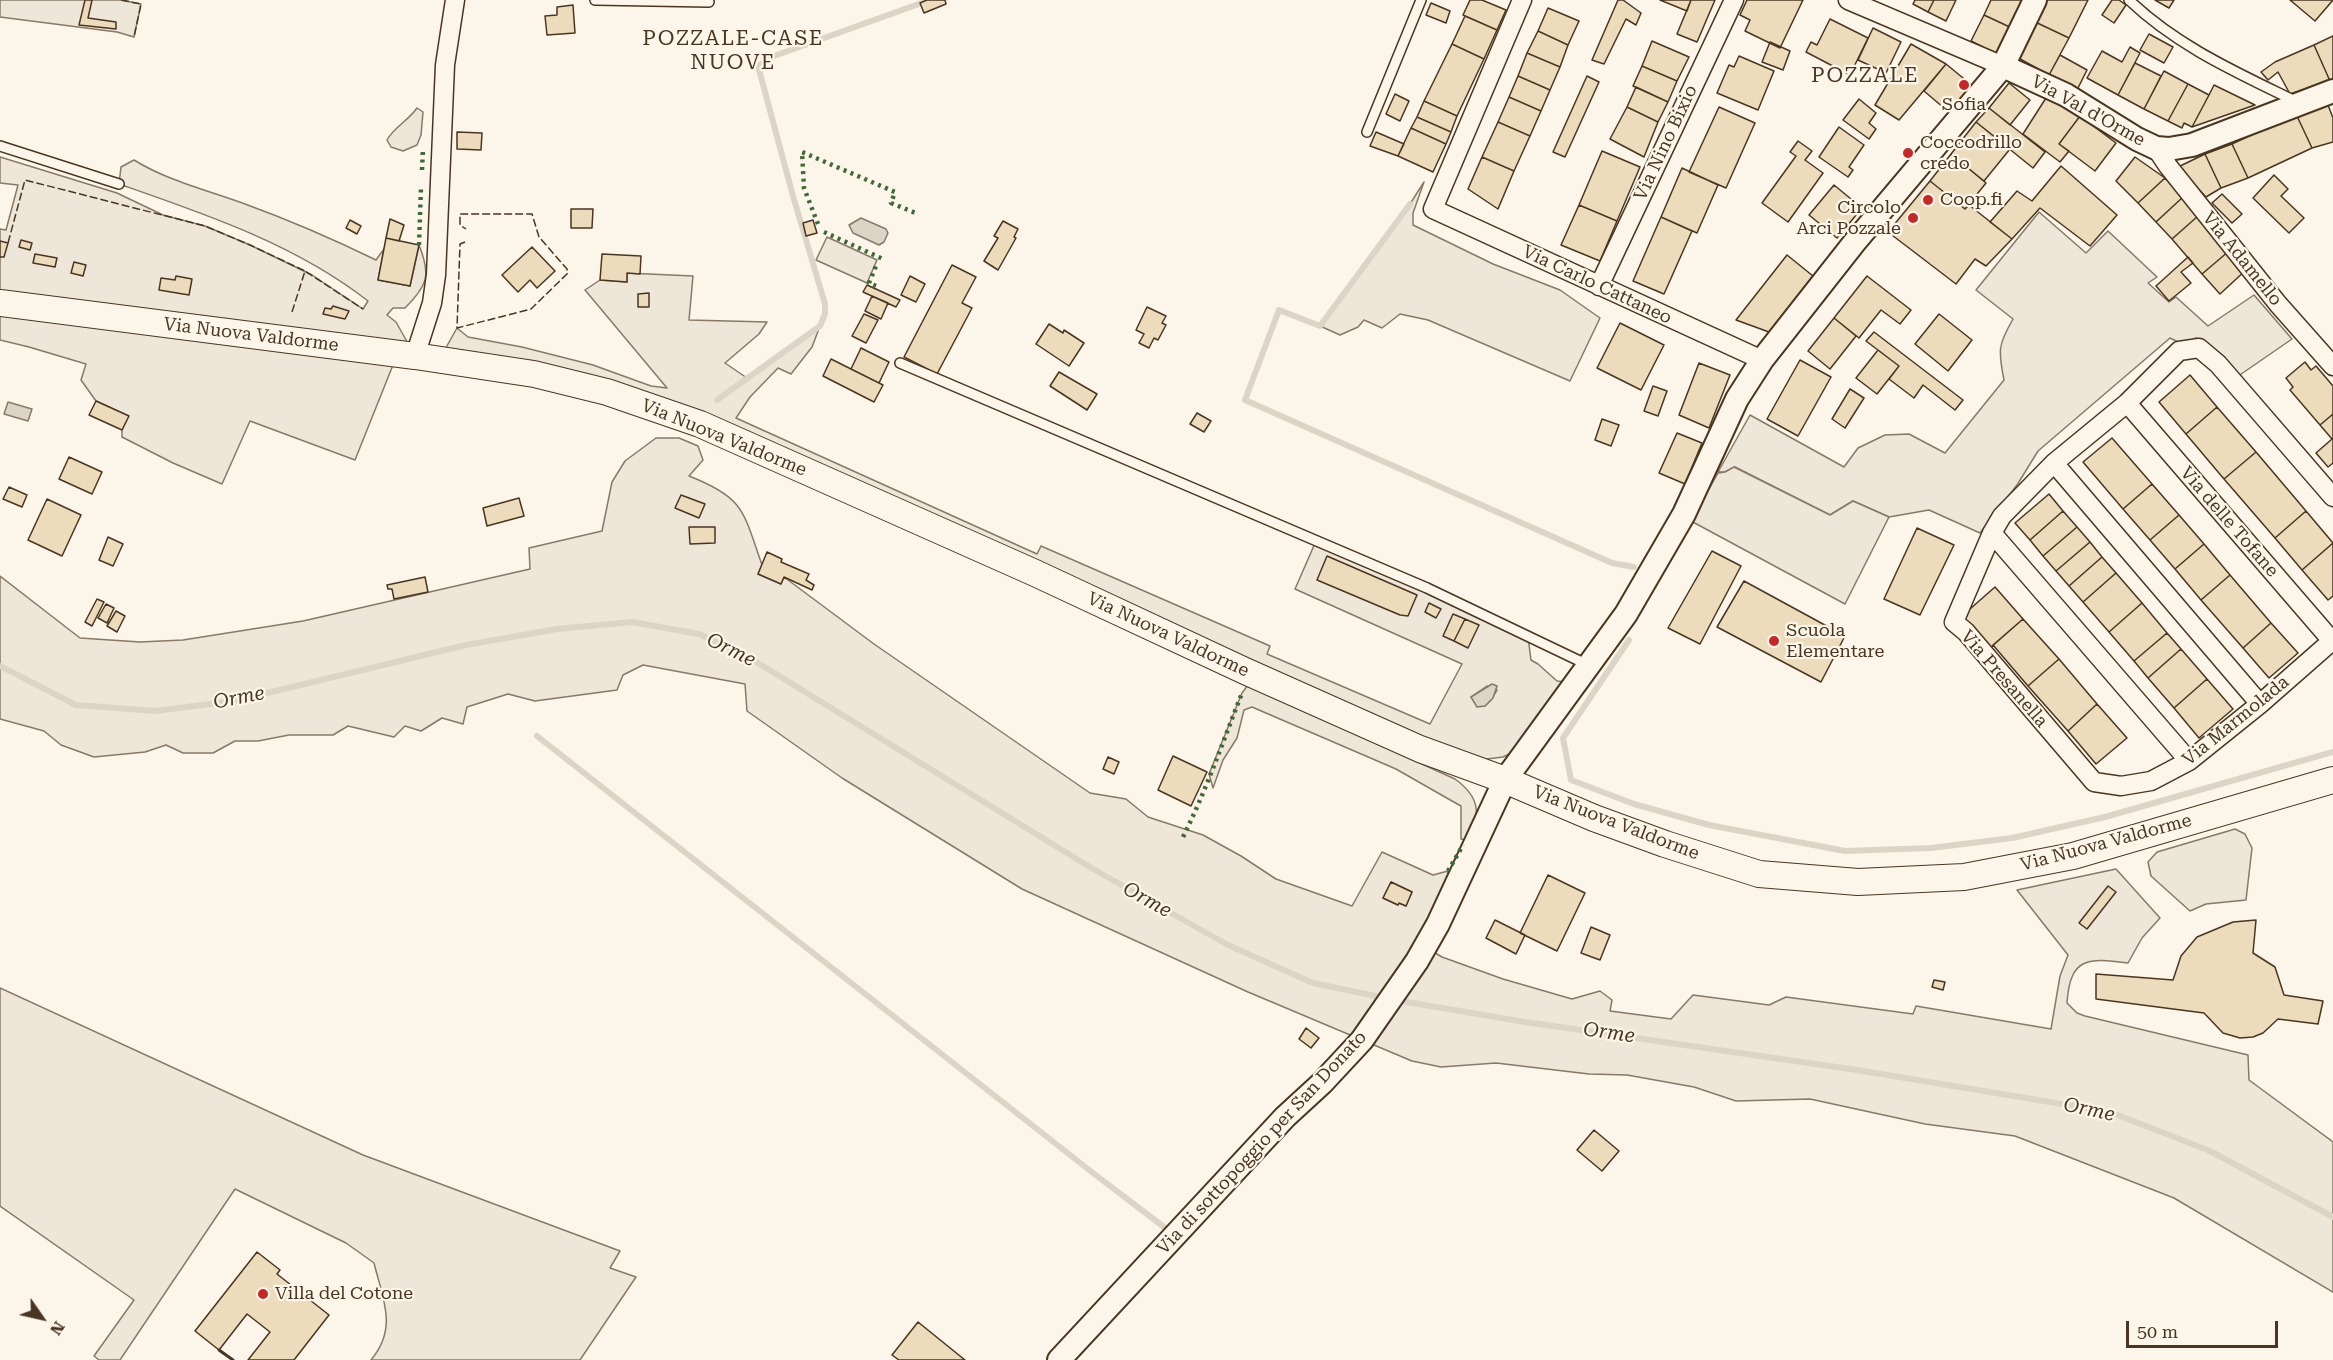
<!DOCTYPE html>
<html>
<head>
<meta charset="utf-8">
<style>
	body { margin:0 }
	#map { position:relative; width:2333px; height:1360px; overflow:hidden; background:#fbf6e9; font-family:"Roboto Serif",serif }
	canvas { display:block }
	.north { position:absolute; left:12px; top:1288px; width:60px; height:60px; -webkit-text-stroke:4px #fbf6e9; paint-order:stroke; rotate:124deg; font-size:16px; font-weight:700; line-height:24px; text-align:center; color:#4a3520 }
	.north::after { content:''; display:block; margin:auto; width:21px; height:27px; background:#4a3520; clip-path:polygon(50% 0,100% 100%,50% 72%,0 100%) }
	.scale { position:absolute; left:2126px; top:1321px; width:152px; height:27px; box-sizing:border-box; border:3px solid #4a3520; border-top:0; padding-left:8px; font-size:18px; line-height:21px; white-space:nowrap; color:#4a3520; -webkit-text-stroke:4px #fbf6e9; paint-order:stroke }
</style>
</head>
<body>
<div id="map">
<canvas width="2333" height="1360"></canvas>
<div class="north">N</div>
<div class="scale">50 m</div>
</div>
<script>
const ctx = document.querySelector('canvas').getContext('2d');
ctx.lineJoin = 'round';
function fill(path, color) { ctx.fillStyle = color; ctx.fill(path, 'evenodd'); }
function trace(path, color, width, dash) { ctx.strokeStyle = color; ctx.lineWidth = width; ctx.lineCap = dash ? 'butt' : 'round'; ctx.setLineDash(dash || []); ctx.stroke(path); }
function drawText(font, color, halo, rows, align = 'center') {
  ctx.font = font + ' "Roboto Serif",serif'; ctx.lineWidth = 4.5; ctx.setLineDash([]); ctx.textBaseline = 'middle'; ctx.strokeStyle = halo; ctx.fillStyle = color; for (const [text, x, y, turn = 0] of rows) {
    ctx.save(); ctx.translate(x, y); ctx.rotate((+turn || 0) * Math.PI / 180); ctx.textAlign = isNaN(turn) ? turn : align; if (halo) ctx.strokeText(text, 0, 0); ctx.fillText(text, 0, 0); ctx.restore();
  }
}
const green = new Path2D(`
	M0 0H121L141 4 134 37 117 32 0 17Z
	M417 108 423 112 421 135 417 145 403 151 391 147 387 140C394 127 408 121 417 108Z
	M0 157 117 193 163 215 205 226 250 245 312 275 363 309 368 301C295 244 205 214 119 184L121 167 134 160C168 181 207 190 245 204 289 220 333 239 376 260L384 249 378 280 410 286 419 245C431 275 428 285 405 308H393L387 315 396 322 415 356 397 355 355 460 250 421 222 484 173 463 122 437V430L128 416 96 401 81 380 86 364 29 347 0 340V229L6 230 18 185 0 183Z
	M1424 182 1413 213V225L1493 264 1560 290 1600 318 1570 381 1428 320 1400 314 1382 328 1364 320 1358 327 1340 335 1320 326 1410 204Z
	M2039 212 2086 253 2108 231 2157 277 2148 283 2169 302 2176 297 2208 326 2254 295 2292 339 2234 379 2196 338 2182 344 2170 338 2038 451 2017 485 1980 533 1929 510 1889 517 1853 501 1830 515 1735 467 1725 472H1718L1750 415 1844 467 1858 448 1885 435 1909 434 1945 453 2004 380C1998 350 1998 345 2013 319L1976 290Z
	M827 237 877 260 867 283 816 260Z
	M627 273 693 276 689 320 767 322 759 334 725 363 747 378 820 326 812 347 791 374 778 368 750 397 736 418 1037 554 1041 546 1270 646 1267 654 1430 724 1462 664 1295 589 1316 541 1528 637 1531 660 1538 664 1557 681 1575 683 1517 750 1503 757 1487 759 1420 749 700 424 439 360 457 328 468 337 522 347 593 365 651 386 667 388 585 290 600 280 627 282ZM1487 686 1497 690 1491 700 1485 706 1471 697Z
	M656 438H679L698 446 703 460 689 476C745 498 743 511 762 565L758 574 781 584 784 577 874 644 1090 793 1126 799 1148 817 1203 835 1241 856 1276 879 1352 906 1382 852 1433 875 1448 871 1446 890 1403 961H1417L1425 947 1442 957 1503 979 1572 999 1600 991 1612 1000 1610 1011 1671 1019 1693 995 1769 1005 1786 997 1913 1014 1916 1006 2051 1029 2060 976 2068 955 2017 890 2116 869 2160 918 2142 938 2128 963C2089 958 2070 956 2067 1003L2077 1013 2085 1016 2248 1055 2249 1080 2333 1142V1292L2174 1198 2015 1136 1925 1124 1810 1099 1736 1101 1694 1087 1627 1075 1589 1074 1496 1063 1441 1067 1412 1061 1248 992 1022 889 842 778 747 711 745 684 643 665 623 675 617 690 535 701 508 694 467 707 463 724 442 718 421 731 405 726 394 737 348 726 333 735H289L258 741H235L213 753H183L166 745 145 752 94 757 61 745 44 731 0 719V576L80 638 140 642 183 640 303 621 530 569 529 548 602 531 612 482 625 461ZM1391 882 1412 892 1406 906 1399 903 1398 905 1383 898Z
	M1248 685 1455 779C1480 797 1481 814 1469 841L1461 839V806L1452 801 1396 769 1252 707 1244 710 1237 738 1223 760 1213 788 1209 774 1242 693Z
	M0 988 363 1155 620 1251 610 1268 636 1277 580 1360H371C398 1328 383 1300 374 1263L346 1243 235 1189 120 1360H99L94 1356 134 1300 0 1206Z`);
const parking = new Path2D(`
	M1734 467 1830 515 1853 501 1889 517 1845 604 1691 521 1718 473 1725 472Z
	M2235 829 2245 834 2252 848 2246 900 2206 904 2190 911 2151 876 2148 862 2157 852Z`);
const water = new Path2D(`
	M861 218 886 229 888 233 884 242 879 245 853 233 849 225Z
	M8 402 32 409 28 421 4 414Z
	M1492 684 1497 686 1493 698 1485 706 1477 707 1471 697Z`);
const stream = new Path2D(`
	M1410 204 1320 326 1279 310 1245 400 1612 563 1634 567
	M717 400 820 326 825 314V304L793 196 758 66 774 56 930 0
	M1629 640 1563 738 1571 780 1634 804 1709 825 1845 851 1931 848 2012 838 2105 817 2333 752
	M0 666 76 705 155 711 234 701 466 645 557 629 632 622 699 634 745 655 1093 869 1228 945 1313 983 1385 998
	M537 736 1093 1173 1164 1227
	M1395 1000 1525 1022 1857 1070 2110 1112 2210 1151 2333 1217`);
const building = new Path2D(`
	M85 0H92L88 18 116 22V29L79 25Z
	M927 0H945L946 4 924 13 920 3Z
	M1470 0H1482L1506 10 1497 30 1463 15Z
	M1618 0H1623L1641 13 1636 25 1626 19 1604 64 1592 60Z
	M1660 0H1691L1687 11Z
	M1691 0H1715L1697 42 1677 34Z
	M1747 0H1803L1780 48 1745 31 1750 20 1740 15Z
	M1915 0H1934L1928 12 1913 4Z
	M1934 0H1956L1946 21 1928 12Z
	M1991 0H2028L2014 29 1984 15Z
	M2041 0H2088L2069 38 2031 20Z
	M2112 0H2119L2126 5 2114 23 2102 15Z
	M2155 0H2174L2169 8Z
	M2290 0H2333L2315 21Z
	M1431 3 1450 11 1446 23 1426 15Z
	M573 5 575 33 547 35 545 16 557 15V7Z
	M1548 8 1579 21 1568 45 1538 31Z
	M1984 15 2014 29 2001 56 1971 41Z
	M1465 16 1497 30 1484 59 1452 44Z
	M1830 19 1868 38 1850 75 1806 52 1811 42 1817 45Z
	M2031 20 2069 38 2049 75 2013 55Z
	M1873 28 1901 42 1886 73 1858 60Z
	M1538 31 1568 45 1560 67 1527 53Z
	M2149 34 2173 47 2164 63 2140 50Z
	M2333 36V79L2330 81 2314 45Z
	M1652 41 1689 57 1677 81 1642 66Z
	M1770 42 1790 51 1783 70 1762 62Z
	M1452 44 1484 59 1457 116 1424 101Z
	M1911 44 1946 64 1899 120 1875 105Z
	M2314 45 2330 81 2290 94 2278 72 2268 80 2261 72 2275 62Z
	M2130 47 2140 53 2118 95 2087 78 2102 51 2122 62Z
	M1527 53 1560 67 1550 90 1518 76Z
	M2060 55 2087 70 2077 90 2049 75Z
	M1739 56 1774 71 1758 110 1717 93 1729 65 1734 67Z
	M2135 63 2161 76 2144 109 2118 95Z
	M1946 64 1974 87 1951 114 1924 91Z
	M1642 66 1677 81 1668 102 1633 86Z
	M2164 71 2188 84 2168 121 2144 109Z
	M1518 76 1550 90 1541 111 1509 97Z
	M1587 76 1599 82 1565 157 1553 152Z
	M2009 83 2030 100 2010 125 1989 108Z
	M2188 84 2209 95 2192 127 2184 123 2182 128 2168 121Z
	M2214 85 2255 105 2192 127 2209 95Z
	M1636 87 1668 102 1658 122 1627 107Z
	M1395 94 1409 101 1400 121 1386 114Z
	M1509 97 1541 111 1530 136 1498 122Z
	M2046 98 2080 116 2059 144 2069 151 2060 162 2023 134Z
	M1859 99 1876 113 1869 123 1876 129 1869 139 1843 120Z
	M1424 101 1457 116 1451 132 1417 117Z
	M2328 105 2333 118V142L2312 148 2296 114Z
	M1627 107 1658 122 1644 157 1610 139Z
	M1719 107 1755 123 1726 188 1689 172Z
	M1989 108 2045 152 2033 168 1976 122Z
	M2296 114 2312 148 2248 178 2232 144Z
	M2080 116 2116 143 2095 171 2059 144Z
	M1417 117 1451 132 1446 144 1411 128Z
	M1498 122 1530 136 1514 171 1482 157Z
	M1976 122 2010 149 1984 181 1951 154Z
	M1839 127 1864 145 1849 167 1853 170 1848 177 1819 157Z
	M1411 128 1446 144 1433 172 1398 156Z
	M457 132 482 133 481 150 457 149Z
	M1376 132 1404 144 1398 156 1370 146Z
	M1798 141 1812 151 1805 160 1823 173 1788 222 1762 203 1796 156 1790 152Z
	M2232 144 2248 178 2221 188 2205 154Z
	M1602 151 1640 167 1617 221 1579 205Z
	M1951 154 1986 183 1965 209 1930 181Z
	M2205 154 2221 188 2206 197 2178 167Z
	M1482 157 1514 171 1498 209 1468 189Z
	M2135 157 2165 178 2138 203 2116 181Z
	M2061 166 2117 215 2090 246 2040 208 2012 239 1990 222 2017 191 2032 201Z
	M1682 168 1718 185 1697 233 1661 217Z
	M2274 175 2288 189 2281 196 2304 218 2289 233 2253 198Z
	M2165 178 2183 197 2156 222 2138 203Z
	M1930 181 1965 209 1969 205 2012 239 1986 266 1975 259 1956 284 1888 232Z
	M1834 185 1862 208 1837 238 1809 215Z
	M2222 194 2242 214 2232 223 2212 203Z
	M2183 197 2198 216 2172 239 2156 222Z
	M1579 205 1617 221 1600 261 1561 245Z
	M571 209H593L592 228H571Z
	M2198 216 2229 251 2202 274 2172 239Z
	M1661 217 1692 231 1664 294 1633 281Z
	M390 219 404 225 399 241 386 238Z
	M350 220 361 226 357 234 346 228Z
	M813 220 817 233 806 236 803 223Z
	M1003 221 1018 229 1014 237 1016 238 998 270 984 261 998 238 994 236Z
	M386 238 419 245 410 286 378 280Z
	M21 240 32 243 30 250 19 247Z
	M0 241 8 243 4 257H0Z
	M532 247 555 271 537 288 530 280 518 292 502 275Z
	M2229 251 2246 270 2220 294 2202 274Z
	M35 254 57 258 55 267 33 263Z
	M602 254 641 256 640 274 627 273V282L600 280Z
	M1787 255 1813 276 1769 332 1736 320Z
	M2188 257 2193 263 2181 272 2191 283 2169 301 2156 286Z
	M74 262 86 265 83 276 71 273Z
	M952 265 976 277 962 303 972 308 937 374 904 357Z
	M176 276 192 279 189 295 159 290 161 278 175 280Z
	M910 276 925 284 916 302 901 295Z
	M1867 276 1911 310 1900 324 1881 310 1859 338 1834 318Z
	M867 285 900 300 896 307 863 292Z
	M649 293V307H638V294Z
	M872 296 888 303 881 319 865 311Z
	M333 306 349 311 345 319 323 314 325 308 331 309Z
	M1147 307 1166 316 1162 323 1166 325 1158 340 1154 338 1149 348 1139 343 1144 334 1136 330Z
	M864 314 878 320 866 343 852 336Z
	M1939 314 1972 340 1948 371 1915 344Z
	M1834 318 1856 336 1830 369 1808 351Z
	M1620 323 1664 345 1641 390 1597 368Z
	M1049 324 1063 333 1064 330 1084 343 1069 366 1036 344Z
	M1874 332 1963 400 1955 410 1923 385 1914 398 1889 379 1899 366 1866 341Z
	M861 348 889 362 879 383 851 369Z
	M1878 350 1899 366 1877 394 1856 378Z
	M831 359 883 385 874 402 823 376Z
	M1800 360 1831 377 1798 436 1767 419Z
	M2305 362 2311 370 2316 366 2333 386V414L2320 425 2290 390 2293 387 2286 378Z
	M1699 363 1730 375 1709 428 1679 415Z
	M1059 372 1097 394 1087 410 1050 386Z
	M2190 375 2217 407 2186 434 2159 402Z
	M1653 386 1667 391 1658 416 1644 411Z
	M1850 389 1864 398 1845 428 1832 419Z
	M96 401 129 416 122 430 89 415Z
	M2217 407 2256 452 2224 479 2186 434Z
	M1197 413 1211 421 1204 432 1190 424Z
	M2333 414V463L2328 467 2316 453 2332 439 2320 425Z
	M1602 419 1619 425 1611 446 1595 440Z
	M1677 433 1702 443 1685 484 1659 473Z
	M2112 438 2152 484 2123 509 2083 462Z
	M2256 452 2306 511 2275 538 2224 479Z
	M69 457 102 472 92 494 59 479Z
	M2152 484 2179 515 2150 540 2123 509Z
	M9 487 27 495 22 507 3 499Z
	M2049 494 2063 511 2030 540 2015 523Z
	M681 495 705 504 699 518 675 508Z
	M519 498 524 516 487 526 483 508Z
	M47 499 81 515 62 556 28 540Z
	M2063 511 2077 527 2043 556 2030 540Z
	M2306 511 2333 543 2302 570 2275 538Z
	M2179 515 2204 544 2175 569 2150 540Z
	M689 527H715V543L690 544Z
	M2077 527 2090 542 2056 571 2043 556Z
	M1917 528 1954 545 1920 615 1884 599Z
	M108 537 123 544 113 566 99 560Z
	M2090 542 2102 557 2069 586 2056 571Z
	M2333 543V596L2328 600 2302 570Z
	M2204 544 2230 575 2201 600 2175 569Z
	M1712 551 1741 566 1700 644 1668 628Z
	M767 552 782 559 781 562 809 574 806 580 814 585 812 590 784 577 781 584 758 574Z
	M1327 556 1417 595 1408 616 1400 615 1317 580Z
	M2102 557 2116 573 2083 602 2069 586Z
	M2116 573 2142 603 2109 632 2083 602Z
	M2230 575 2271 623 2243 648 2201 600Z
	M425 577 428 592 394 599 392 589H388L387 585Z
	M1744 581 1845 636 1821 682 1717 627Z
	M1995 587 2023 619 1990 648 1962 616Z
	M97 599 104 602 92 626 85 622Z
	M1429 603 1441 609 1436 618 1425 612Z
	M2142 603 2167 633 2134 661 2109 632Z
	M106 604 114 608 107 623 98 618Z
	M116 611 125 616 117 632 107 626Z
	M1453 614 1465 619 1454 641 1443 636Z
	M1465 619 1479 625 1468 648 1454 641Z
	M2023 619 2059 659 2028 686 1993 645Z
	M2271 623 2298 653 2269 678 2243 648Z
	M2167 633 2181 649 2148 678 2134 661Z
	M2181 649 2207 679 2174 708 2148 678Z
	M2059 659 2097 704 2068 731 2028 686Z
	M2207 679 2233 709 2199 738 2174 708Z
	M2097 704 2127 738 2096 764 2068 731Z
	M1173 756 1207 772 1191 806 1158 790Z
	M1108 757 1119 762 1114 774 1103 769Z
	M1548 875 1585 893 1557 951 1520 933Z
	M1391 882 1412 892 1406 906 1399 903 1398 905 1383 898Z
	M2108 886 2116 892 2087 929 2079 923Z
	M1495 920 1525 935 1516 954 1486 938Z
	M2256 920 2253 953 2275 967 2284 995 2323 1001 2318 1024 2278 1019 2263 1033 2253 1037 2240 1038 2223 1033 2204 1013 2096 999V974L2173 980 2181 956 2197 937 2233 922Z
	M1591 927 1610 935 1600 960 1581 953Z
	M1934 980 1945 982 1943 990 1932 987Z
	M1306 1028 1319 1038 1311 1048 1299 1039Z
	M1594 1130 1619 1151 1602 1171 1577 1150Z
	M257 1252 280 1270 277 1274 329 1315 294 1360H248L270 1332 247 1314 219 1350 195 1331Z
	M918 1322 965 1360H899L892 1355Z`);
const service = new Path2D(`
	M595 0 709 2
	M2129 0C2177 46 2236 72 2295 101
	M1367 132 1421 0
	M0 146 119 184
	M900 363 1427 588 1588 665`);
const minor = new Path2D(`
	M1522 0 1433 209 1762 360
	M1848 0 2003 66
	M2156 148 2168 166 2278 304 2333 366
	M1599 286 1734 0
	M415 356 432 303 436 275 445 65 455 0
	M2127 403 2332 641
	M2054 463 2260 704
	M2333 497 2218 364 2199 348 2179 351 2127 403 2054 463 2002 516 1992 533 1954 622 1966 632 2094 782 2121 786 2151 781 2189 761 2260 704 2333 640
	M1992 533 2189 761`);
const tertiary = new Path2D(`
	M2003 66 2066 95 2137 139 2156 148 2169 149 2192 145 2333 91
	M1059 1360 1285 1117 1322 1083 1362 1040 1417 961 1438 924 1505 780 1626 614 1684 514 1737 399 1762 360 1854 243 2003 66 2035 0`);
const secondary = new Path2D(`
	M0 303 415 356 534 374 607 392 700 424 1035 573 1245 671 1420 749 1505 780 1594 818 1665 844 1759 874 1858 882 1964 877 2073 856 2333 780`);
const hedge = new Path2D(`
	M422 170 423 148
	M818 224 804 188 802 152 895 192 891 203 918 214
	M824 232 883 259
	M419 245 421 187
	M876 286 869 283 876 266
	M1183 837C1206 791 1223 741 1242 693
	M1448 871 1463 845`);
const fence = new Path2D(`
	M121 0 141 4 134 37
	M465 242 460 244 457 328 531 309 568 273 567 269 539 237 532 214H460V225L466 229
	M8 243 25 180 205 226 250 245 305 271
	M292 312 305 271 363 309`);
const wall = new Path2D(`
	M219 1350 233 1360`);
const markers = [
	[1964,85,6,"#c62828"],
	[1908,153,6,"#c62828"],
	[1928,200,6,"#c62828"],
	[1913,218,6,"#c62828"],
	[1774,641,6,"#c62828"],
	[263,1294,6,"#c62828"]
];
const poiNames = [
	["Sofia",1964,105,"center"],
	["Coccodrillo",1920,143],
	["credo",1920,164],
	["Coop.fi",1940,200],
	["Circolo",1901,208,"right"],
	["Arci Pozzale",1901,229,"right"],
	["Scuola",1786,631],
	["Elementare",1786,652],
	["Villa del Cotone",275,1294]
];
const streetNames = [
	["Via Val d'Orme",2088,111,29],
	["Via Nino Bixio",1666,143,-65],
	["Via Adamello",2242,259,51],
	["Via Carlo Cattaneo",1597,285,25],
	["Via Nuova Valdorme",251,335,7],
	["Via Nuova Valdorme",724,438,22],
	["Via delle Tofane",2229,522,49],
	["Via Nuova Valdorme",1168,635,25],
	["Via Presanella",2004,679,49],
	["Via Marmolada",2236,721,-39],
	["Via Nuova Valdorme",1616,823,21],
	["Via Nuova Valdorme",2106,843,-15],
	["Via di sottopoggio per San Donato",1262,1143,-47]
];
const waterNames = [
	["Orme",731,650,26],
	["Orme",239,698,-11],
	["Orme",1147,900,29],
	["Orme",1609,1033,8],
	["Orme",2089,1110,12]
];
const quarterNames = [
	["POZZALE-CASE",733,39],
	["NUOVE",733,63],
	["POZZALE",1865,76]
];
fill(green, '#ede6d9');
trace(green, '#887966', 1.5);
fill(parking, '#ede7d9');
trace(parking, '#887966', 1.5);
fill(water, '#dcd4c6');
trace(water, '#887966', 1.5);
trace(stream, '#dcd4c6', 6);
fill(building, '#ecdcbc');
trace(building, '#4a3520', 1.5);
trace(service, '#4a3520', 12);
trace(minor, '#4a3520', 21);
trace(tertiary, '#4a3520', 26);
trace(secondary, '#4a3520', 28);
trace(service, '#fbf6e9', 9);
trace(minor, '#fbf6e9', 18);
trace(tertiary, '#fbf6e9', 22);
trace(secondary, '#fbf6e9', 26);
trace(hedge, '#436837', 4.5, [3, 4.5]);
trace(fence, '#4a3520', 1.5, [8, 3]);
trace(wall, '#4a3520', 3);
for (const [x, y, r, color] of markers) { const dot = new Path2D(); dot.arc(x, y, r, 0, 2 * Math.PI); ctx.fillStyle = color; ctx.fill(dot); trace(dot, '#fbf6e9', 2); }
drawText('18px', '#4a3520', '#fbf6e9', poiNames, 'left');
drawText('18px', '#4a3520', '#fbf6e9', streetNames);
drawText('italic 20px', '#4a3520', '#fbf6e9', waterNames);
ctx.letterSpacing = '1.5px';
drawText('21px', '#4a3520', '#fbf6e9', quarterNames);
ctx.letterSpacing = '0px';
</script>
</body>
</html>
